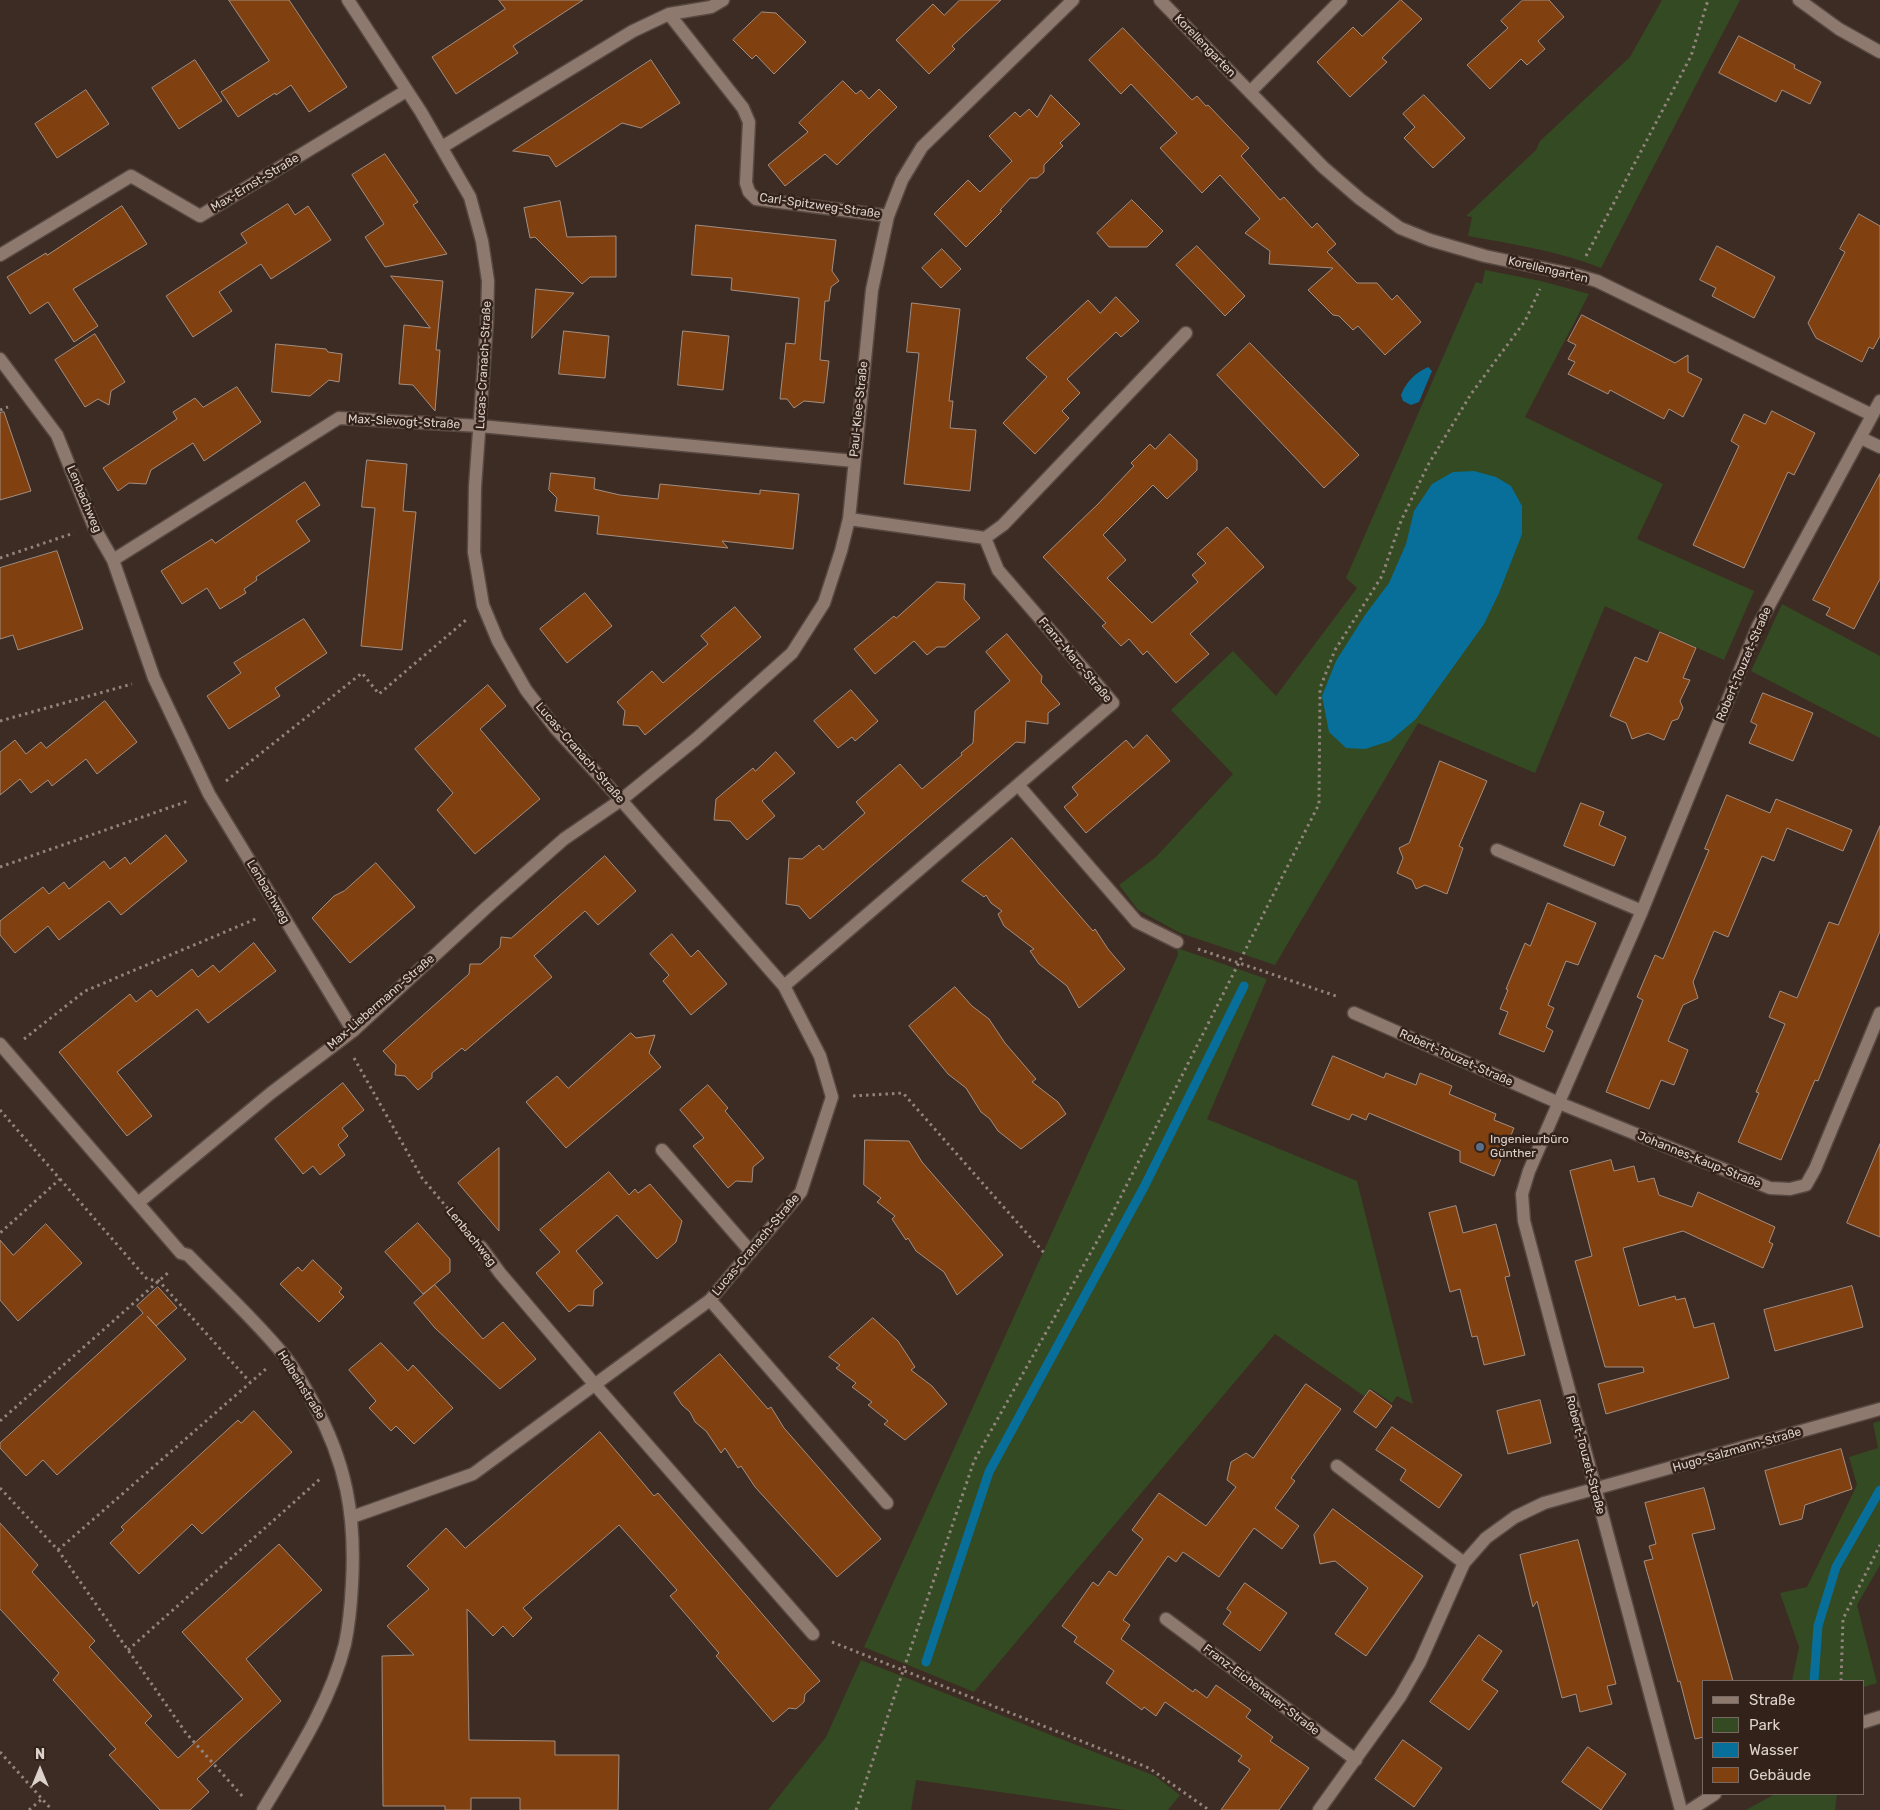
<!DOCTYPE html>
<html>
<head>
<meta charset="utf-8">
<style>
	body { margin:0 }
	#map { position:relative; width:1880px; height:1810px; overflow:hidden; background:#3d2c23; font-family:Rubik,sans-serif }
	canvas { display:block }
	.legend { position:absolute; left:1702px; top:1680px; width:162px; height:115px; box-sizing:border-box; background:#33221a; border:1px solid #776861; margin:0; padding:6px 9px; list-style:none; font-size:15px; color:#ddd2cc }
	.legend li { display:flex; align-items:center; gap:10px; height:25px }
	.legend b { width:25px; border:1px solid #776861 }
	.north { position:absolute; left:15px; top:1745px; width:50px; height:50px; -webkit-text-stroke:4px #33221a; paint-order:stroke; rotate:0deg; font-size:14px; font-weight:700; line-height:20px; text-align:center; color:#ddd2cc }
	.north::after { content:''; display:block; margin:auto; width:18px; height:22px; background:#ddd2cc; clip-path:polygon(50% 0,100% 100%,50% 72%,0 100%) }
</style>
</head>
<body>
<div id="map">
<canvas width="1880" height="1810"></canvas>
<ul class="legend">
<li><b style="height:6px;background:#8e796f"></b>Straße</li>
<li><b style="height:14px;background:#344a22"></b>Park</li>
<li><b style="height:14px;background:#076f9a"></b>Wasser</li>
<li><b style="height:14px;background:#814010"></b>Gebäude</li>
</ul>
<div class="north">N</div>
</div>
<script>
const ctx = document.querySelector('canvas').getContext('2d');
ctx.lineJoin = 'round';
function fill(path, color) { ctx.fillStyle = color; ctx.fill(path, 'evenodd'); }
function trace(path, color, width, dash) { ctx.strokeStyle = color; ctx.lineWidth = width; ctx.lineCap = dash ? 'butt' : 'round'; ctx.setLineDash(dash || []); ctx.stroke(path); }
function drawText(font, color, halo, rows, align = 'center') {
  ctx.font = font + ' Rubik,sans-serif'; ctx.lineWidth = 5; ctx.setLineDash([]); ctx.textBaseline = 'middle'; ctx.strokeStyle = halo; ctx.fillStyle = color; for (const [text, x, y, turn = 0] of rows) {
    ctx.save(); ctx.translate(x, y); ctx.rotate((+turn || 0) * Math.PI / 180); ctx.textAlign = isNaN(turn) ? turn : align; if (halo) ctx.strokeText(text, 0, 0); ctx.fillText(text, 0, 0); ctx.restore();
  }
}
const green = new Path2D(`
	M1662 0H1740L1601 268C1558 251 1513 244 1468 236L1472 217 1466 216 1536 150 1540 141 1630 57Z
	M1485 270 1541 281 1589 294 1525 417 1663 484 1637 539 1754 591 1724 660 1605 606 1535 773 1418 723 1275 965 1180 933 1138 910 1119 885 1156 857 1233 774 1171 710 1233 651 1276 696 1357 588 1346 578 1476 282 1482 284Z
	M1782 604 1880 656V738L1751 671Z
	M1177 948 1267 979 1207 1119 1357 1181 1413 1404 1397 1396 1392 1403 1370 1388 1364 1396 1275 1334 974 1692 864 1647 1178 955Z
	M1880 1421V1565L1857 1605 1877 1683 1864 1687V1681H1792L1799 1647 1780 1593 1807 1587 1857 1485 1849 1457 1878 1448 1873 1423Z
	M861 1660 1155 1776 1180 1795 1168 1810H1125L916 1780 911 1810H768L826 1737Z
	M1775 1794H1837L1835 1810H1746Z`);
const water = new Path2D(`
	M1428 367 1432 371 1419 402 1411 405 1403 401 1401 395C1406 382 1415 373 1428 367Z
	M1474 471 1496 477 1511 486 1522 506V534L1499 593 1484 624 1416 719 1390 741 1365 749 1346 748 1329 732 1322 696 1336 661 1365 615 1389 583 1406 544 1414 511 1432 484 1453 472Z`);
const stream = new Path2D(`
	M926 1662 989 1472 1144 1187 1244 986
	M1814 1681 1818 1626 1836 1567 1880 1490`);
const building = new Path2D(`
	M229 0H289L347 87 309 112 291 85 276 95 275 93 238 117 221 92 269 61Z
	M499 0H583L513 46 518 53 456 94 432 57 505 9Z
	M960 0H1001L952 46 955 49 929 74 896 40 933 4 944 15Z
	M1401 0 1422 19 1382 58 1387 62 1350 97 1317 62 1353 27 1362 36Z
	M1523 0H1549L1564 17 1538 41 1545 49 1527 65 1521 59 1490 89 1467 65 1508 28 1501 21Z
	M762 12 776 13 806 42 774 74 756 55 752 59 733 40Z
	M1123 28 1192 100 1197 96 1206 106 1208 105 1249 148 1241 156 1280 200 1284 197 1312 228 1317 223 1336 244 1327 252 1357 283H1377L1392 300 1397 295 1421 322 1385 355 1358 326 1353 330 1339 316 1333 315 1308 290 1333 268 1269 264 1270 251 1245 233 1260 219 1220 175 1202 193 1160 148 1177 133 1131 84 1121 94 1089 60Z
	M1739 36 1795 65 1794 68 1821 82 1810 104 1782 90 1776 102 1719 73Z
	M195 60 222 101 179 129 152 88Z
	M651 60 680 103 641 128 622 123 556 167 549 156 513 151Z
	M843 81 856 94 861 90 869 99 879 89 897 107 837 165 825 154 785 186 768 165 808 132 799 123Z
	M86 90 109 124 57 158 35 124Z
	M1051 95 1080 124 1060 143 1063 146 1044 165V172L1037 178H1030L1000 210 1002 211 966 247 934 214 968 180 980 192 1012 161 989 136 1015 112 1020 117 1029 109 1037 117Z
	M1424 95 1465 138 1433 168 1404 138 1415 127 1403 114Z
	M385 154 418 202 413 205 447 254 385 267 365 237 384 224 352 175Z
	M1132 200 1163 231 1147 247H1109L1097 233Z
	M560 201 567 237 616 236V277H590L582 284 535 237 530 238 524 208Z
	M288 204 295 215 308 206 331 240 271 279 261 264 219 292 232 311 193 337 166 296 247 243 241 234Z
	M122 206 147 244 73 289 98 326 74 342 48 302 30 314 7 277 46 253 47 255Z
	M1859 214 1880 226V336L1873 349 1869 347 1862 362 1816 338 1808 323 1845 252 1840 249Z
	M696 225 836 240 832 271 839 281 831 287 829 301H825L820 360 829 361 824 403 804 401 794 408 787 399H780L786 343 795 344 799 298 731 290 732 278 692 275Z
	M1197 246 1245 296 1225 316 1176 265Z
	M1717 246 1775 277 1754 318 1712 296 1716 288 1700 280Z
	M942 249 961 269 941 288 922 268Z
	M391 276 443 281 436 350H440L435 411 413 385 399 384 404 325 430 328Z
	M536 289 574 293 532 338Z
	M1116 297 1139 321 1121 337 1116 332 1067 379 1080 393 1062 411 1069 418 1035 454 1003 423 1047 377 1026 358 1088 300 1100 313Z
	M912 303 960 309 949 401H953L950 428 976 430 970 491 904 484 919 353 907 352Z
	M1582 315 1675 363 1688 355V372L1702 379 1683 417 1669 409 1664 419 1610 390 1608 394 1568 374 1575 362 1568 359 1576 345 1568 341Z
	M564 331 609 336 605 378 559 374Z
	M683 331 729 336 723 390 678 385Z
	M95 334 125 382 111 391 109 405 98 399 85 407 55 360Z
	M1250 343 1359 455 1324 488 1217 375Z
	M276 344 326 349 328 352 342 354 339 382 329 380 310 396 272 392Z
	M237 387 261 422 204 461 193 443 151 470 146 484 129 483 118 491 103 468 177 419 173 412 195 398 203 407Z
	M1772 411 1815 433 1794 475 1788 472 1744 568 1693 545 1739 446 1731 441 1744 414 1765 424Z
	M4 412 31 491 0 500V413Z
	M1170 434 1197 460V470L1167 499 1153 485 1103 535 1126 560 1107 578 1152 623 1198 582 1192 575 1206 563 1197 554 1227 527 1264 567 1190 634 1209 654 1176 683 1147 651 1143 655 1129 639 1121 646 1102 626 1106 623 1043 557 1098 504 1134 466 1131 463 1150 444 1155 449Z
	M367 460 407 464 403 511 416 512 402 650 361 646 375 508 362 507Z
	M551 473 595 478 594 489 620 495 658 499 660 484 760 494V490L799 494 793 549 722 541 728 548 597 534 599 516 555 511 557 498 549 490Z
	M1880 474V579L1854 629 1826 615 1830 608 1813 600Z
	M305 482 320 505 296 521 310 541 256 577 257 580 244 589 246 593 220 609 207 588 182 604 161 571 212 539 215 543Z
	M57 551 83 629 18 650 13 635 0 639V568Z
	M937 582 965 584 964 599 980 618 945 647H937L927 655 914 641 875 674 854 649 894 616 896 618Z
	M585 593 612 626 567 663 540 629Z
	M735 607 761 637 645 735 638 726 623 725 625 711 617 702 652 671 663 683 708 644 701 636Z
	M304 619 327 653 275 688 280 696 229 729 207 696 241 673 234 663Z
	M1660 632 1696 648 1683 678 1690 680 1680 701 1683 708 1678 719 1672 721 1664 740 1648 733 1632 739 1626 723 1610 716 1635 657 1647 662Z
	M1007 634 1042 676 1041 682 1060 704 1048 713V724L1026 721 1025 743 1016 742 810 919 799 906 786 904 789 858 802 859 819 845 823 850 865 813 856 802 900 764 922 789 962 755 961 753 973 743 975 711 1010 681 986 652Z
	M488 685 506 706 480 729 540 799 475 854 437 810 453 793 415 749Z
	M851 690 878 721 855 741 852 737 838 748 814 721Z
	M1763 693 1813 713 1793 761 1749 743 1757 725 1751 722Z
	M105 701 137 742 97 774 86 759 52 786 48 780 31 793 20 779 0 795V752L15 740 26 754 41 742 46 748Z
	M1147 735 1170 761 1086 833 1064 807 1078 795 1072 787 1126 740 1133 748Z
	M776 752 795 773 762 801 775 816 747 840 730 821 714 820 716 799 753 768 755 771Z
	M1440 761 1487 781 1459 846 1463 848 1447 894 1425 885 1416 889 1412 880 1397 873 1403 858 1399 848 1409 843Z
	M1727 795 1770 813 1776 799 1852 830 1843 851 1787 828 1774 861 1762 856 1728 937 1714 931 1693 982 1698 998 1683 1005 1668 1041 1688 1050 1674 1085 1661 1080 1649 1109 1606 1092 1643 1000 1637 997 1655 955 1663 959 1709 850 1705 849Z
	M1581 803 1604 812 1599 825 1626 837 1614 866 1564 846Z
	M1880 826V931L1818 1081 1815 1080 1781 1160 1738 1142 1759 1093 1756 1092 1785 1024 1769 1017 1780 991 1797 998 1829 922 1838 925Z
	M166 835 187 861 121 915 109 901 59 940 48 926 15 953 0 935V921L43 887 49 894 64 882 69 889 104 861 110 869 125 857 130 864Z
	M1012 838 1093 931 1095 929 1108 949 1125 969 1079 1008 1067 986 1039 964 1030 951 1034 949 1004 926 998 914 1002 911 991 903 986 895 984 897 962 881Z
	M605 856 636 891 598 925 585 911 534 956 552 977 465 1051 462 1048 432 1073V1078L418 1090 405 1076 395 1075 396 1065 383 1051 469 974 470 964H481L500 947 501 937 511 938Z
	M376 863 415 907 350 963 312 918 334 896 344 891Z
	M1548 903 1596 923 1578 965 1566 961 1548 1005 1554 1008 1546 1027 1553 1031 1544 1052 1499 1034 1508 1012 1500 1009 1508 990 1506 989 1525 943 1530 946Z
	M672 934 691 957 698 950 727 984 691 1015 663 981 669 975 650 954Z
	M254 943 276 971 208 1023 197 1009 117 1072 152 1116 127 1136 59 1052 130 994 136 1002 151 990 157 997 192 969 198 977 213 965 219 972Z
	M955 987 972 1006 989 1019 1005 1043 1036 1079 1032 1082 1058 1102 1066 1114 1021 1149 998 1131 990 1119 981 1112 966 1088 948 1074 909 1026Z
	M631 1033 636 1038 655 1035 649 1053 661 1067 566 1148 526 1102 557 1076 568 1088Z
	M1333 1056 1384 1078 1386 1073 1416 1085 1420 1073 1452 1086 1449 1094 1496 1114 1494 1120 1514 1128 1494 1176 1460 1162V1151L1369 1113 1366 1120 1352 1114 1349 1120 1312 1105Z
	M343 1083 364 1110 342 1128 348 1136 338 1145 345 1155 320 1175 313 1166 303 1174 275 1139Z
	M708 1085 728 1108 725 1111 764 1158 753 1167 752 1182 736 1181 728 1188 693 1146 704 1138 680 1110Z
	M865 1140 909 1141 922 1162 1003 1255 957 1295 944 1272 916 1251 908 1238 906 1240 892 1219 895 1216 877 1202 881 1198 864 1185Z
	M1880 1144V1237L1847 1223Z
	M499 1148V1231L458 1183Z
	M1611 1160 1614 1171 1634 1166 1638 1182 1654 1178 1659 1195 1692 1207 1698 1192 1775 1227 1769 1242 1773 1244 1763 1268 1683 1231 1623 1248 1639 1306 1675 1296 1676 1300 1685 1298 1694 1328 1714 1323 1729 1378 1606 1414 1598 1384 1644 1372 1643 1367H1605L1575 1261 1592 1256 1570 1171Z
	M609 1172 629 1195 635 1189 638 1193 650 1184 682 1221 676 1242 657 1259 617 1215 576 1251 603 1283 594 1290 593 1306 578 1305 569 1312 536 1273 560 1252 540 1230Z
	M1456 1206 1463 1233 1496 1224 1510 1276 1505 1277 1525 1355 1484 1365 1477 1336 1472 1337 1460 1289 1450 1292 1429 1213Z
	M418 1223 450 1259V1272L423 1294 385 1252Z
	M46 1224 82 1263 18 1321 0 1300V1240L13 1255Z
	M313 1260 342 1288 339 1292 344 1297 319 1322 280 1284 298 1267 302 1271Z
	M435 1285 483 1339 503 1322 536 1359 500 1389 435 1328 414 1303Z
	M1852 1286 1863 1327 1775 1351 1764 1310Z
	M158 1287 177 1308 156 1326 147 1316 186 1359 57 1475 43 1460 26 1476 0 1448V1443L143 1313 137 1306Z
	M873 1318 898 1341 915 1367 911 1370 932 1386 947 1404 905 1440 884 1424 888 1421 868 1405 872 1402 852 1387 856 1383 836 1368 840 1365 829 1357Z
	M381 1343 408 1371 413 1365 453 1408 414 1444 396 1426 391 1431 369 1408 376 1401 349 1370Z
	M720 1354 768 1409 771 1407 784 1428 881 1539 837 1577 755 1487 741 1466 738 1468 725 1448 721 1453 706 1431 695 1422 690 1412 682 1405 674 1393Z
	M1306 1384 1341 1409 1291 1478 1295 1481 1275 1508 1299 1526 1282 1549 1254 1528 1219 1577 1183 1552 1176 1562 1168 1556 1123 1620 1130 1625 1121 1639 1193 1692 1195 1689 1207 1698 1216 1685 1251 1710 1246 1717 1273 1737 1270 1741 1309 1768 1279 1810H1221L1250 1769 1238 1761 1242 1756 1165 1702 1156 1716 1144 1707 1142 1710 1106 1683 1114 1671 1074 1642 1077 1637 1062 1626 1093 1582 1098 1586 1109 1571 1116 1576 1143 1539 1132 1530 1159 1493 1206 1526 1236 1487 1227 1480 1231 1462 1246 1453 1253 1458Z
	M1370 1390 1392 1406 1376 1428 1354 1412Z
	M1540 1400 1551 1443 1508 1454 1497 1411Z
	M254 1411 292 1452 202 1534 192 1524 139 1574 110 1543 124 1530 121 1527 238 1420 241 1423Z
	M1392 1427 1462 1475 1439 1508 1400 1480 1406 1470 1376 1450Z
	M600 1432 654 1496 658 1493 820 1681 805 1694 804 1702 796 1709 789 1708 773 1722 716 1656 719 1653 670 1596 677 1590 619 1525 523 1608 532 1618 513 1637 503 1626 493 1636 467 1609 469 1740 555 1741V1755H619L618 1810H520V1798H471V1810H445V1806H383L382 1656 414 1655 387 1626 429 1589 407 1566 446 1528 465 1548Z
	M1841 1449 1852 1489 1805 1505 1802 1519 1780 1525 1765 1471Z
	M1704 1488 1715 1529 1692 1534 1733 1681H1704V1737L1695 1739 1680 1681 1678 1682 1644 1561 1653 1559 1649 1546 1656 1544 1645 1503Z
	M1333 1509 1423 1576 1366 1656 1335 1634 1368 1588 1335 1561 1320 1564 1314 1535Z
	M0 1523 38 1565 32 1572 95 1641 89 1647 152 1716 145 1723 178 1758 243 1699 182 1632 279 1544 322 1590 246 1659 281 1701 197 1779 209 1792 190 1810H160L109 1755 116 1749 53 1680 59 1673 0 1609Z
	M1578 1540 1616 1684 1607 1686 1612 1704 1580 1712 1576 1694 1562 1698 1537 1601 1533 1607 1520 1555Z
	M1245 1583 1287 1613 1260 1651 1223 1624 1231 1612 1227 1609Z
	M1479 1635 1502 1651 1482 1680 1498 1691 1469 1730 1430 1702Z
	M1403 1740 1442 1768 1414 1807 1375 1779Z
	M1588 1747 1626 1774 1601 1810 1562 1782Z`);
const path = new Path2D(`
	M1586 256 1691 56 1708 0
	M0 410 8 407
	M0 558 74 533
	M0 721 132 684
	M226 781 362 673 379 694 466 620
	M0 867 188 801
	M1198 949 1339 997
	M24 1039 85 991 258 918
	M354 1058 422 1178 466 1230
	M853 1096 903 1093 1046 1255
	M0 1110 60 1179 0 1233
	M60 1179 147 1279 159 1281 250 1382
	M0 1421 170 1271
	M0 1488 58 1550 186 1733 244 1798
	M58 1550 267 1368
	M832 1642 1149 1768 1209 1810
	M128 1650 320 1479
	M1841 1681 1843 1619 1880 1545
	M0 1752 52 1810
	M29 1810 42 1799
	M856 1810 974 1461 1109 1220 1319 804 1320 688 1335 650 1382 576 1401 521 1428 465 1471 394 1525 321 1540 289`);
const lane = new Path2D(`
	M1250 92 1341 0
	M662 1150 751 1252
	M710 1300 887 1503`);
const street = new Path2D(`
	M348 0 421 112 470 197 482 241 488 281 487 322 475 487 474 552 483 605 498 641 526 690 556 729 621 800 784 986 820 1056 832 1097 801 1192 710 1300 473 1474 352 1517
	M1160 0 1323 167 1360 199 1400 228 1430 240 1485 256 1576 275 1597 281 1872 415
	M1799 0 1839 29 1880 52
	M669 14 743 108 749 122 746 183 749 192 756 199 888 216
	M442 147 633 31 669 14 711 7 723 0
	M0 255 131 176 200 216 406 91
	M0 359 57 435 94 527 113 560 154 678 209 794 353 1031
	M1861 438 1880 447
	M849 519 985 538 1003 525 1186 333
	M113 560 339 418 480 426 854 461
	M1019 786 1137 922 1177 942
	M1497 850 1642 911
	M784 986 1113 703 998 570 985 538
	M1354 1013 1559 1103 1770 1188 1790 1189 1806 1185 1815 1169 1880 1013
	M0 1044 181 1253 188 1255C220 1288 254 1319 283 1354 295 1368 304 1386 313 1402 346 1462 356 1515 352 1584 351 1604 349 1625 345 1644 330 1704 294 1758 263 1810
	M138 1203 271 1093 353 1031 487 907 564 839 621 800 696 739 792 653 824 603 841 551 849 519 872 290 888 216 902 180 922 147 1073 0
	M481 1247 500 1273 596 1386 813 1634
	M1337 1466 1464 1563
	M1166 1619 1356 1760
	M1864 1722 1880 1717
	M1319 1810 1400 1697 1420 1662 1464 1563 1486 1538 1515 1517 1544 1503 1880 1409
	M1681 1810 1524 1221 1522 1194 1529 1171 1642 911 1758 626 1880 401
	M1690 1810 1715 1794`);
const markers = [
	[1480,1147,5,"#5c6f8a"]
];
const streetNames = [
	["Korellengarten",1205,46,46],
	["Max-Ernst-Straße",255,183,-31],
	["Carl-Spitzweg-Straße",820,206,8],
	["Korellengarten",1548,270,13],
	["Lucas-Cranach-Straße",484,365,-87],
	["Paul-Klee-Straße",859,409,-84],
	["Max-Slevogt-Straße",404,422,3],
	["Lenbachweg",84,499,67],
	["Franz-Marc-Straße",1075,660,50],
	["Robert-Touzet-Straße",1744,664,-67],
	["Lucas-Cranach-Straße",580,753,49],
	["Lenbachweg",268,892,59],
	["Max-Liebermann-Straße",381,1002,-41],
	["Robert-Touzet-Straße",1456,1058,24],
	["Johannes-Kaup-Straße",1699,1160,22],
	["Lenbachweg",471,1237,51],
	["Lucas-Cranach-Straße",756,1245,-50],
	["Holbeinstraße",301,1385,58],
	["Hugo-Salzmann-Straße",1737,1450,-16],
	["Robert-Touzet-Straße",1585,1455,75],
	["Franz-Eichenauer-Straße",1261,1690,37]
];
const poiNames = [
	["Ingenieurbüro",1490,1140],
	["Günther",1490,1154]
];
fill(green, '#344a22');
fill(water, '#076f9a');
trace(stream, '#076f9a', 9);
fill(building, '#814010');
trace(building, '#a28e82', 1);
trace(lane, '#574942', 15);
trace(street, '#574942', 15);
trace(path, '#92847d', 3, [2.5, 4]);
trace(lane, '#8e796f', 12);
trace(street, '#8e796f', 12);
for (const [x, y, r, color] of markers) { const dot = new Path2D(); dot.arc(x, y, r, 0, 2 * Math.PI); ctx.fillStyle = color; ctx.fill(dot); trace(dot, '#33221a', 2); }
drawText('12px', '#ddd2cc', '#33221a', streetNames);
drawText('12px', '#ddd2cc', '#33221a', poiNames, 'left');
</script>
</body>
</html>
